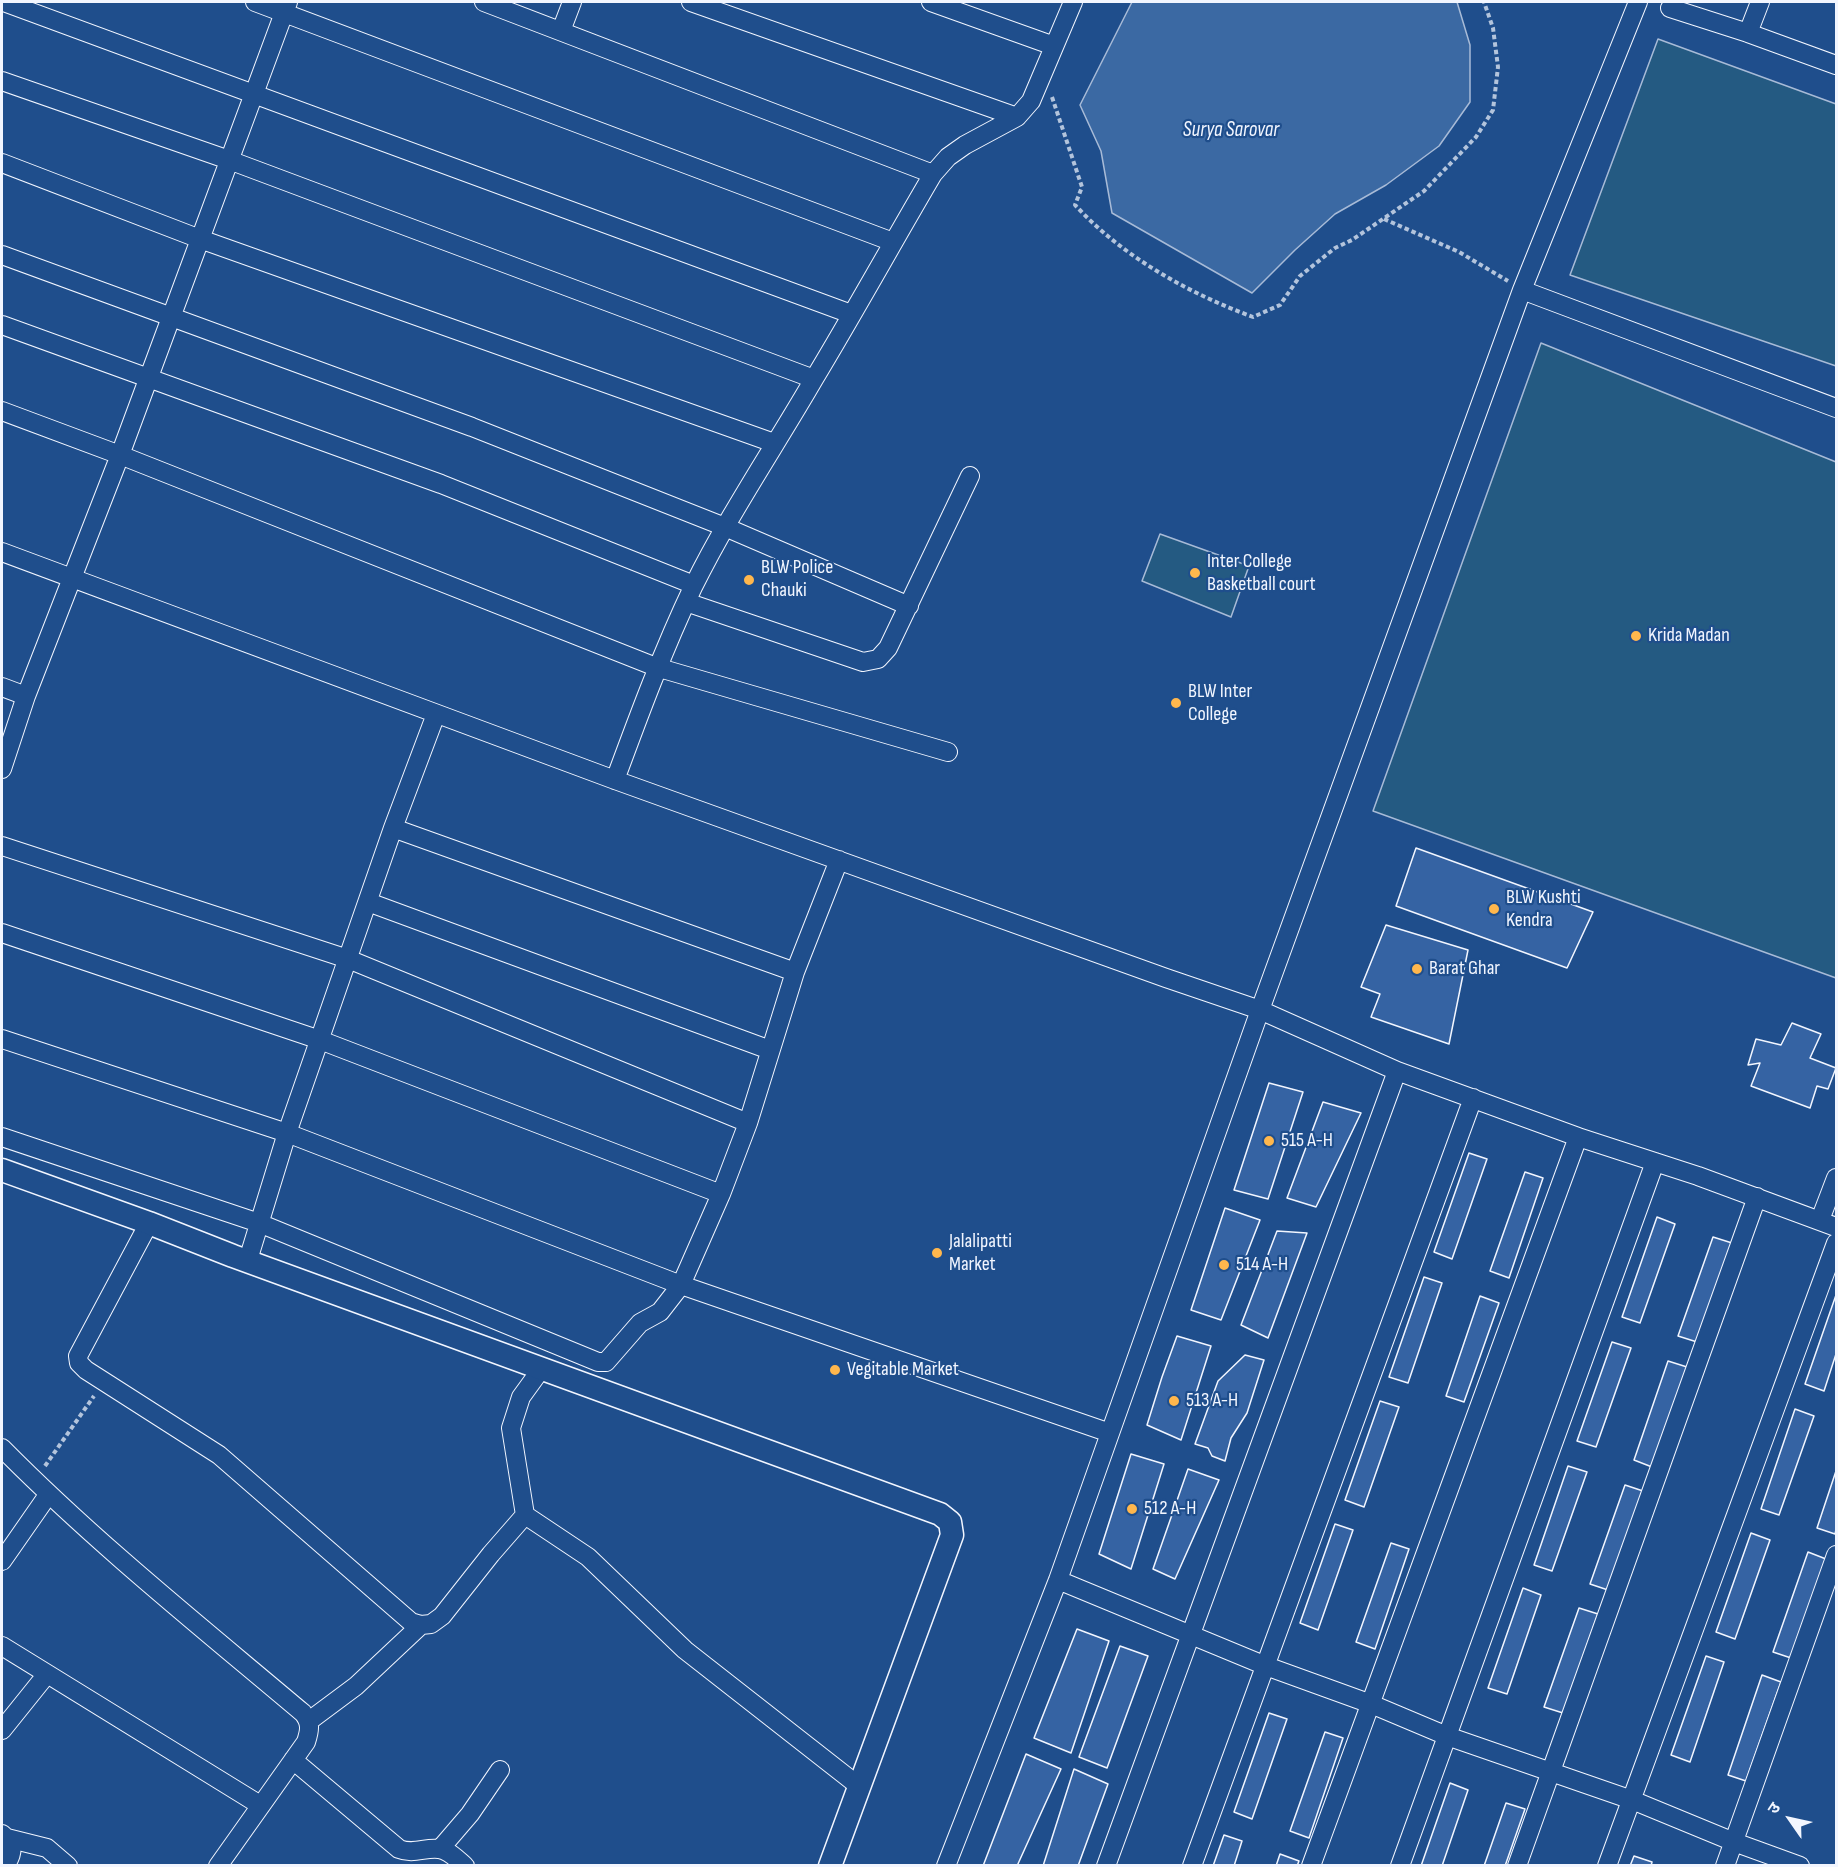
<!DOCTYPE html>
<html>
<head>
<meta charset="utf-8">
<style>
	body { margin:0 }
	#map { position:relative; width:1838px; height:1867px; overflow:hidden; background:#1f4e8c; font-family:"Sofia Sans Condensed","Noto Sans Devanagari",sans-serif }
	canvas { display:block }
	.frame { position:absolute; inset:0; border:3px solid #f2f6ff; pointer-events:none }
	.north { position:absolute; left:1760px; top:1789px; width:60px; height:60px; -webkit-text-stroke:4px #1f4e8c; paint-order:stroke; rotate:304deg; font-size:16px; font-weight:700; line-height:24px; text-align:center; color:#f2f6ff }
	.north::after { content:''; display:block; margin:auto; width:21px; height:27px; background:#f2f6ff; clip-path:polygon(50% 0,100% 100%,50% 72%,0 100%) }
</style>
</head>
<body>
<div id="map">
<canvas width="1838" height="1867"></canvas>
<div class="frame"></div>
<div class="north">उ</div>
</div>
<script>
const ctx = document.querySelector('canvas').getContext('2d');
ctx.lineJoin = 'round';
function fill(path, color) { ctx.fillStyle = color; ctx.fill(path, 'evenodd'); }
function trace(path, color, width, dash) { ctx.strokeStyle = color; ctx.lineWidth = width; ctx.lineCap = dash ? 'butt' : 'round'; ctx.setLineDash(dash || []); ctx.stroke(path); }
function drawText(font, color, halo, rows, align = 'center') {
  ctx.font = font + ' "Sofia Sans Condensed",sans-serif'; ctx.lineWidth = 4.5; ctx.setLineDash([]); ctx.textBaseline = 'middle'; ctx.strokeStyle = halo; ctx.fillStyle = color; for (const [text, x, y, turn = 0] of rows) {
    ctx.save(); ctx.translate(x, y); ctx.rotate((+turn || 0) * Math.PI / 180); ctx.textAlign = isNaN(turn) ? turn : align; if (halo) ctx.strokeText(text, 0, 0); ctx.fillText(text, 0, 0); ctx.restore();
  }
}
const green = new Path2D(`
	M1658 39 1836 104V366L1570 275Z
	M1541 343 1836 462V978L1373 811Z
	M1160 534 1249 566 1231 617 1142 581Z`);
const water = new Path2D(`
	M1132 2H1457L1470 45V102L1439 146 1386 185 1335 214 1295 250 1252 293 1112 213 1101 151 1080 105Z`);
const building = new Path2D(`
	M1416 848 1593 912 1567 968 1396 906Z
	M1386 925 1468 950 1449 1044 1371 1017 1380 994 1361 987Z
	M1792 1023 1821 1034 1810 1058 1836 1068 1828 1089 1817 1086 1810 1108 1751 1086 1760 1063 1748 1065 1756 1039 1781 1045Z
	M1269 1083 1303 1092 1268 1199 1234 1190Z
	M1323 1102 1361 1113 1316 1207 1287 1198Z
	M1469 1153 1487 1159 1452 1259 1434 1252Z
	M1525 1172 1543 1178 1509 1278 1490 1271Z
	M1225 1208 1260 1220 1221 1320 1191 1310Z
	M1657 1217 1675 1224 1640 1323 1622 1317Z
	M1277 1231 1307 1233 1268 1338 1241 1325Z
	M1713 1237 1732 1243 1697 1342 1678 1336Z
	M1424 1277 1442 1283 1408 1383 1389 1377Z
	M1836 1295V1354L1824 1391 1805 1384Z
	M1480 1296 1499 1303 1464 1402 1446 1396Z
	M1177 1336 1211 1346 1181 1440 1147 1425 1162 1377Z
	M1612 1342 1631 1348 1596 1447 1577 1441Z
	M1245 1355 1264 1360 1247 1413 1231 1438 1225 1461 1212 1456 1208 1448 1195 1444 1218 1381Z
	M1668 1361 1687 1367 1652 1467 1634 1460Z
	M1380 1401 1399 1407 1364 1507 1345 1500Z
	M1795 1409 1814 1416 1779 1515 1761 1509Z
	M1131 1454 1164 1464 1131 1569 1099 1554Z
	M1568 1466 1587 1472 1552 1571 1534 1565Z
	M1188 1469 1219 1480 1175 1579 1153 1569Z
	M1836 1471V1530L1835 1534 1817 1528Z
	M1625 1485 1643 1491 1608 1590 1590 1584Z
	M1335 1524 1353 1530 1318 1630 1300 1623Z
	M1751 1533 1770 1540 1735 1639 1716 1632Z
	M1391 1543 1409 1549 1375 1649 1356 1642Z
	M1808 1552 1826 1559 1791 1658 1773 1652Z
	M1523 1588 1541 1595 1507 1694 1488 1688Z
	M1579 1608 1598 1614 1563 1713 1544 1707Z
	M1077 1629 1109 1641 1071 1753 1034 1738Z
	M1120 1646 1148 1656 1107 1768 1079 1757Z
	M1706 1656 1724 1662 1690 1762 1671 1755Z
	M1762 1675 1781 1682 1746 1781 1728 1775Z
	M1269 1713 1287 1719 1252 1819 1234 1812Z
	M1325 1732 1343 1738 1309 1838 1290 1831Z
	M1026 1754 1061 1769 1017 1866H983Z
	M1074 1769 1108 1784 1078 1866H1043Z
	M1450 1783 1468 1790 1442 1866H1421Z
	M1506 1803 1525 1809 1505 1866H1484Z
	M1224 1835 1242 1841 1234 1866H1213Z
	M1280 1854 1299 1861 1297 1866H1276Z
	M1634 1856 1652 1862 1651 1866H1630Z`);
const path = new Path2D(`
	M1052 97 1082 187 1075 205C1123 257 1188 293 1253 317L1280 305 1300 276 1335 248 1352 240 1424 191 1476 137 1493 110 1498 67 1493 28 1484 2
	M1384 219 1459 252 1508 281
	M45 1466 94 1396`);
const minor = new Path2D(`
	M4 2 851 314
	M255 2 893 242
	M484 2 933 174
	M691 2 1017 117
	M931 2 1054 46
	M1670 8 1748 33 1836 65
	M561 31 572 2
	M1748 33 1760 2
	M2 81 229 160 814 379
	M2 163 200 239 774 443
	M2 255 472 427 725 527 909 606
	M1522 290 1836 408
	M2 325 441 484 694 585
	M2 411 120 455 656 667 948 752
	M2 552 615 780 1166 978 1260 1010 1397 1071 1578 1137 1698 1176 1836 1227
	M686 602 863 662 878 659 888 648 970 476
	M2 687 26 696
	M2 769 26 696 120 455 288 2
	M615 780C639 715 663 650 693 587 729 514 774 448 814 379 855 311 893 242 933 174L948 157 965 145 1017 117 1031 101 1073 2
	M393 828 795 972
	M2 846 348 959 748 1123
	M368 902 770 1050
	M2 933 320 1040 721 1194 681 1285 660 1312 640 1323 606 1362H598L259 1223 2 1137
	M2 1039 287 1133 681 1285 1110 1433
	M721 1194 748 1123 795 972 839 860
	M1820 1220 1836 1178
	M149 1223 78 1356 79 1363 86 1370 219 1455 411 1622 421 1625 431 1624 442 1616 491 1554 525 1515 588 1557 685 1650 860 1787
	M248 1260 287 1133 393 828 436 714
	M2 1448C96 1543 201 1627 303 1713 311 1723 310 1730 306 1742L218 1866
	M525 1515 511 1428 521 1397 542 1368
	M2 1561 48 1495
	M1058 1580 1266 1666 1371 1704 1447 1736 1632 1800 1734 1842 1800 1866
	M2 1646 260 1805
	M309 1721 356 1686 421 1625
	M2 1730 47 1674
	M293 1760 399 1849C414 1855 425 1847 439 1849 449 1850 458 1860 465 1866
	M2 1834C14 1843 14 1853 5 1866
	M7 1838 47 1848 68 1866
	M440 1849 470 1814 500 1770
	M946 1866 1058 1580 1260 1010 1522 290 1638 2
	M1106 1866 1397 1071
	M1192 1866 1473 1098
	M1311 1866 1578 1137
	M1400 1866 1655 1162
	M1517 1866 1757 1197
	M1607 1866 1836 1243
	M1725 1866 1836 1555`);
const tertiary = new Path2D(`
	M2 1170 149 1223 233 1256 940 1514 950 1522 952 1535 830 1866`);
const markers = [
	[1195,573,6,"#ffb74d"],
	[749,580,6,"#ffb74d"],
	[1636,636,6,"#ffb74d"],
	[1176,703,6,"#ffb74d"],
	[1494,909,6,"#ffb74d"],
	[1417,969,6,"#ffb74d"],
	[1269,1141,6,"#ffb74d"],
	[937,1253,6,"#ffb74d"],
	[1224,1265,6,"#ffb74d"],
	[835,1370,6,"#ffb74d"],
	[1174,1401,6,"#ffb74d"],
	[1132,1509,6,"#ffb74d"]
];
const poiNames = [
	["Inter College",1207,562],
	["Basketball court",1207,585],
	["BLW Police",761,568],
	["Chauki",761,591],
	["Krida Madan",1648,636],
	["BLW Inter",1188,692],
	["College",1188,715],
	["BLW Kushti",1506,898],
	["Kendra",1506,921],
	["Barat Ghar",1429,969],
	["515 A-H",1281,1141],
	["Jalalipatti",949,1242],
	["Market",949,1265],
	["514 A-H",1236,1265],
	["Vegitable Market",847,1370],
	["513 A-H",1186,1401],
	["512 A-H",1144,1509]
];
const waterNames = [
	["Surya Sarovar",1231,131]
];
fill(green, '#245a82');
trace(green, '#a8bbd7', 1.5);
fill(water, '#3b69a3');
trace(water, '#a8bbd7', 1.5);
fill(building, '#3563a3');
trace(building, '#f2f6ff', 1.5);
trace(minor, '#f2f6ff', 20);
trace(tertiary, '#f2f6ff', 25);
trace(path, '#b3c4dc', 4, [4.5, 3]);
trace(minor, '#1f4e8c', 18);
trace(tertiary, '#1f4e8c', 22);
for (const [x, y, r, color] of markers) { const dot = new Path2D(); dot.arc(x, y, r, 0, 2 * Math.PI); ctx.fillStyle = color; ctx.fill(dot); trace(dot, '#1f4e8c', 2); }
drawText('20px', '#f2f6ff', '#1f4e8c', poiNames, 'left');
drawText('italic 21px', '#f2f6ff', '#1f4e8c', waterNames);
</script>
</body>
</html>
